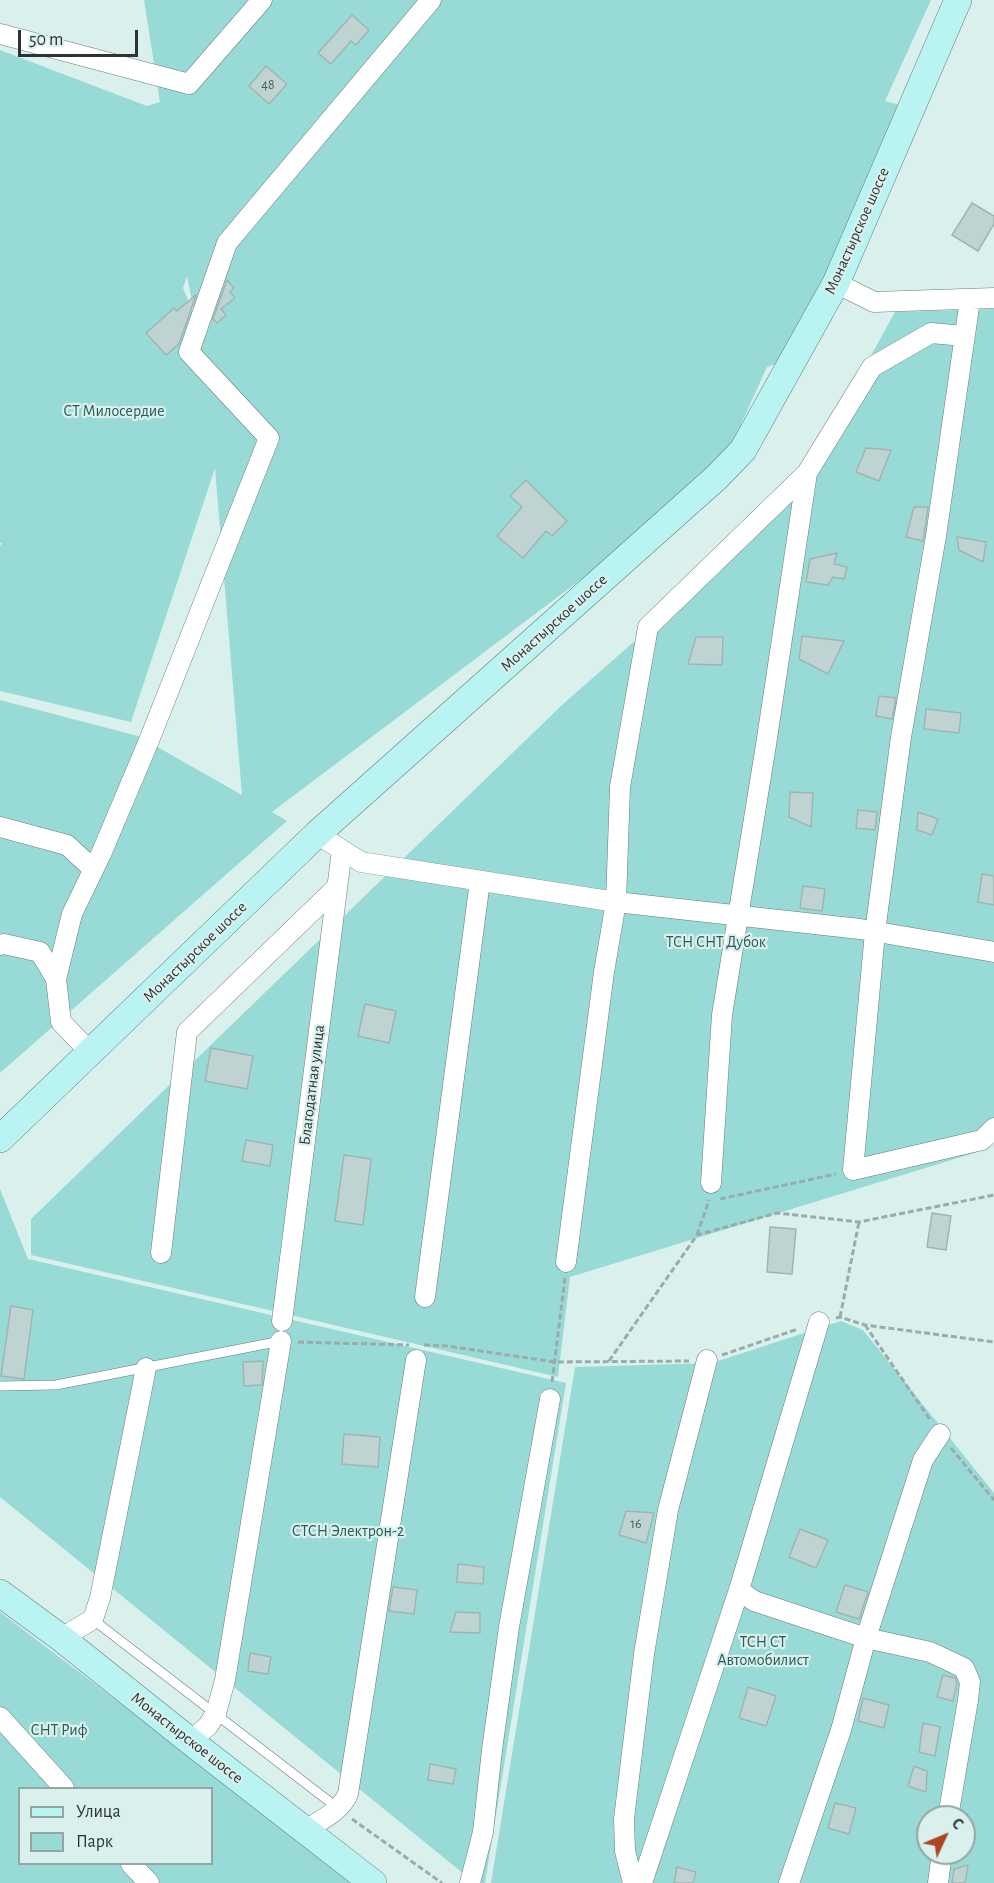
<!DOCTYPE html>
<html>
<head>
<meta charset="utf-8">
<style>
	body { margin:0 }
	#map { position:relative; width:994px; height:1883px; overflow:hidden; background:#daf0ed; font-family:"Alegreya Sans",sans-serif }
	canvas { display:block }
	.legend { position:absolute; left:18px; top:1787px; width:195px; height:78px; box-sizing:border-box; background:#daf0ed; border:2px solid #94a5a3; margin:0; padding:8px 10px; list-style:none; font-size:18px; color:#2b3433 }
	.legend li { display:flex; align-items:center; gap:12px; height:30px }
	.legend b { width:30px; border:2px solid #94a5a3 }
	.north { position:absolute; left:916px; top:1805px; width:60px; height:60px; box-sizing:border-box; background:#daf0ed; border:2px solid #94a5a3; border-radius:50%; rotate:46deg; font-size:16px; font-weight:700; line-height:24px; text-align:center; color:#2b3433 }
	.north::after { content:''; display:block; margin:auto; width:21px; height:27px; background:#ad4620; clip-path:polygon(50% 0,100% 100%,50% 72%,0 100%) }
	.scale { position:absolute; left:18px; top:30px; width:120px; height:27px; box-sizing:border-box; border:3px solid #2b3433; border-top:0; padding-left:8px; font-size:18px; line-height:21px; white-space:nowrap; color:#2b3433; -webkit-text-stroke:4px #daf0ed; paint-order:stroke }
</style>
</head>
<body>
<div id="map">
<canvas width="994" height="1883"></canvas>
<ul class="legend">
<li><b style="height:8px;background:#baf4f2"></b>Улица</li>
<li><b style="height:16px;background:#98dbd6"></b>Парк</li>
</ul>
<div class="north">С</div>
<div class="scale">50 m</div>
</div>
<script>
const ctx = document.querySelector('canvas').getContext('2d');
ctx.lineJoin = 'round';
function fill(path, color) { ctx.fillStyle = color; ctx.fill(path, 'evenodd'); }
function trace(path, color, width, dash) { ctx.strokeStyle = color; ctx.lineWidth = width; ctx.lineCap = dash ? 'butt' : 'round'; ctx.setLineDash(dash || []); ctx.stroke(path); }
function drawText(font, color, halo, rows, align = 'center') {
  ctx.font = font + ' "Alegreya Sans",sans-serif'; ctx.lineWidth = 4.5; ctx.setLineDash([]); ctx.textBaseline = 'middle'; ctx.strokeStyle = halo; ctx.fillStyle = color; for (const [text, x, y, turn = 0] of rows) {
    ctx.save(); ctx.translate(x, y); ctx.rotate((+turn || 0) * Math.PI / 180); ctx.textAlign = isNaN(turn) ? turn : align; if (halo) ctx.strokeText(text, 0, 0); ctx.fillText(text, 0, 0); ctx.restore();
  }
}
const green = new Path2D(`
	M144 0H931L885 101 904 106 788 360 767 367 717 477 272 812 287 821 0 1073V700L138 736 242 795 215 468 131 722 0 691V546L2 543H0V50L147 106 160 102ZM187 276 194 311 193 312 183 288Z
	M994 309V1136L984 1150 570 1277 558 1377 31 1255V1219L562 705 788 506 895 312Z
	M0 1189 28 1259 566 1383 485 1883H475L0 1497Z
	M841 1321 863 1330 994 1493V1883H491L575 1367 712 1363ZM928 1817H964V1853H928Z
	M0 1612 357 1883H0ZM20 1788H212V1864H20Z`);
const building = new Path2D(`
	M352 15 369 30 356 45 351 41 331 64 318 53Z
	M266 66 287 84 269 104 249 86Z
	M972 203 994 216V224L978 251 952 235Z
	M227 280 234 288 230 292 235 298 221 309 226 315 217 323 213 319Z
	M196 295 179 344 166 355 146 333 174 308 177 311Z
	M866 448 891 450 879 481 856 472Z
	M526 480 567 521 552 536 546 531 523 558 497 536 522 507 510 496Z
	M914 507H928L923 541 906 537Z
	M957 537 986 542 983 562 959 550Z
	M837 553 834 564 847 567 844 579 833 577 828 585 806 582 810 559Z
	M802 636 844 641 828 674 799 659Z
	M696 637H723L722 665 688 664Z
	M879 696 896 698 892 719 876 716Z
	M926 709 961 713 959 733 924 729Z
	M790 792 813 793 811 827 789 817Z
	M858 810 877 812 875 830 856 828Z
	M918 812 938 819 932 835 917 830Z
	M982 874 994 876V905L978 902Z
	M803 886 825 889 822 911 800 908Z
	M365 1004 396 1011 389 1043 358 1036Z
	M211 1048 253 1056 247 1089 205 1081Z
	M246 1140 273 1145 270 1166 242 1161Z
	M344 1155 371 1159 363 1225 335 1221Z
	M932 1213 951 1216 946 1250 927 1247Z
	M770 1227 796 1229 792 1274 767 1272Z
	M11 1306 33 1310 24 1379 1 1376Z
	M263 1361 262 1385 244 1386 243 1362Z
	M344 1434 380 1437 378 1467 342 1464Z
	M626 1511 654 1513 646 1543 619 1535Z
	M800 1529 828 1540 816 1568 789 1557Z
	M458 1564 484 1567 483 1584 457 1582Z
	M845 1585 868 1592 859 1619 836 1612Z
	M393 1587 417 1590 414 1614 389 1611Z
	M456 1612 480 1613V1633L450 1632Z
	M250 1653 271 1657 268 1674 248 1671Z
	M943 1675 955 1678 957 1683 953 1701 937 1697Z
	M748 1687 776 1696 766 1726 739 1718Z
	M863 1698 889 1705 884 1728 858 1721Z
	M923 1723 940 1727 935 1756 919 1752Z
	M430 1764 456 1769 453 1784 428 1780Z
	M914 1766 927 1771 926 1792 908 1786Z
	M835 1803 856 1808 849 1834 828 1828Z
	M968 1865 965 1883H952L954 1869Z
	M677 1867 696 1872 693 1883H674Z`);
const path = new Path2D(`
	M720 1199 836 1174
	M697 1235 709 1200
	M840 1317 859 1222
	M836 1318 840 1317 865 1325 994 1342
	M865 1325 931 1421
	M298 1342 409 1345
	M424 1345 447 1346 555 1362 689 1361
	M722 1355 798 1329
	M609 1361 697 1235 777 1213 859 1222 994 1195
	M552 1382 565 1278
	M951 1448 994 1500
	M352 1819 442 1883`);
const service = new Path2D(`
	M0 1386 56 1385 281 1341
	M94 1616 100 1625 339 1809`);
const minor = new Path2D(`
	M0 34 189 84 262 0
	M836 283 874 302 994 298
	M970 300 936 536 901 737 875 932 853 1170 982 1140 994 1128
	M0 827 67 845 93 869
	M317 834 361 862 616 902 860 929 994 952
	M0 945 4 944 40 952 56 979
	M90 1052 61 1022 56 979 72 914 101 854 148 743 269 438 189 352 227 243 431 0
	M711 1183 722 1015 766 745 807 473
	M161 1253 187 1032 337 887
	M566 1262 604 972 616 902 620 787 648 627 807 473 872 367 931 333 964 336
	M425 1297 480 881
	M282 1321 342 850
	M739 1590 819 1322
	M61 1638 90 1621 94 1616 100 1598 146 1368
	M0 1717 64 1788
	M190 1741 208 1726 216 1713 225 1680 281 1341
	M305 1830C321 1820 340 1812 348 1794L416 1360
	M131 1864 149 1883
	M470 1883 483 1832 492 1750 509 1627 550 1399
	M633 1883 625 1851 624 1819 644 1654 668 1510 707 1360
	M642 1883 739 1590 754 1601 866 1638 930 1652 964 1668 970 1682 968 1700 948 1817
	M789 1883 841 1730 866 1638 923 1460 940 1434
	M938 1883 942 1853`);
const secondary = new Path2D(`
	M0 1139 317 834 717 477 743 450 836 283 958 0
	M0 1593 61 1638 190 1741 373 1883`);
const numberNames = [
	["48",268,85],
	["16",636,1524]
];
const streetNames = [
	["Монастырское шоссе",857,231,-66],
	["Монастырское шоссе",554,623,-42],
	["Монастырское шоссе",195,952,-44],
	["Благодатная улица",312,1085,-83],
	["Монастырское шоссе",187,1738,38]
];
const parkNames = [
	["СТ Милосердие",114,411],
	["ТСН СНТ Дубок",716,942],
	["СТСН Электрон-2",348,1531],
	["ТСН СТ",763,1642],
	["Автомобилист",763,1660],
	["СНТ Риф",59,1730]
];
fill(green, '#98dbd6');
fill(building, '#bfd4d2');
trace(building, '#a0b5b2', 1.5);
trace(service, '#687b7a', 10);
trace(minor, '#687b7a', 21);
trace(secondary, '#687b7a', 28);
trace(path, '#9aaca9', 3, [6, 3]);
trace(service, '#fff', 9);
trace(minor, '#fff', 20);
trace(secondary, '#baf4f2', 27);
drawText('14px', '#505c5b', null, numberNames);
drawText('16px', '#2b3433', '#daf0ed', streetNames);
drawText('16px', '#2c5b57', '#daf0ed', parkNames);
</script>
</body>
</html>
